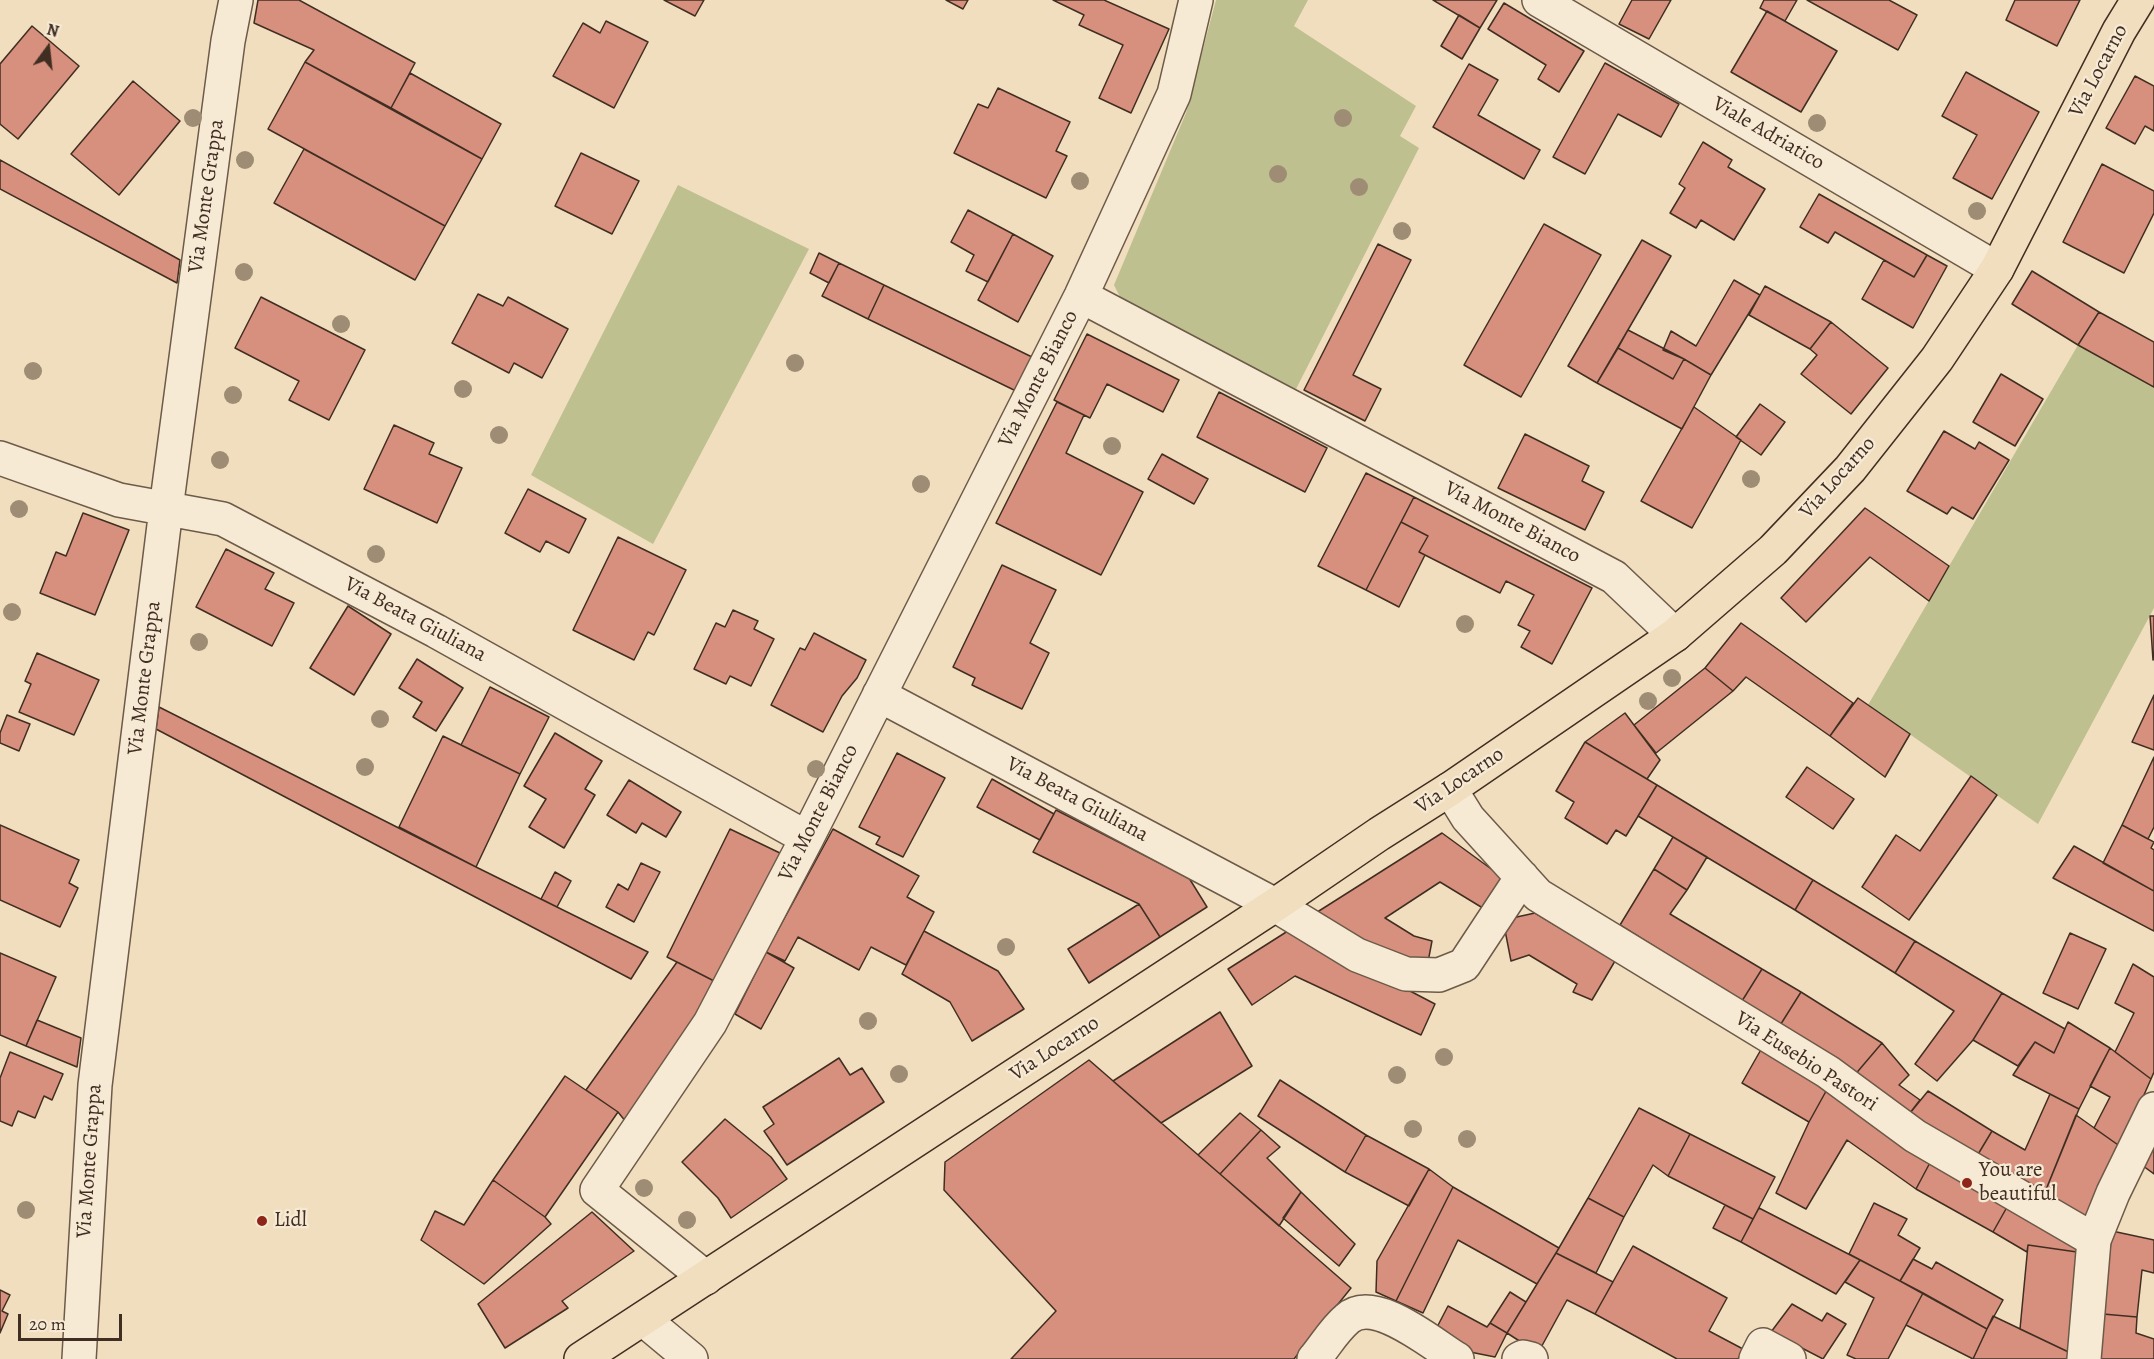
<!DOCTYPE html>
<html>
<head>
<meta charset="utf-8">
<style>
	body { margin:0 }
	#map { position:relative; width:2154px; height:1359px; overflow:hidden; background:#f1debe; font-family:Alegreya,serif }
	canvas { display:block }
	.north { position:absolute; left:18px; top:18px; width:60px; height:60px; -webkit-text-stroke:4px #f6ead5; paint-order:stroke; rotate:15deg; font-size:16px; font-weight:700; line-height:24px; text-align:center; color:#412e22 }
	.north::after { content:''; display:block; margin:auto; width:21px; height:27px; background:#412e22; clip-path:polygon(50% 0,100% 100%,50% 72%,0 100%) }
	.scale { position:absolute; left:18px; top:1314px; width:104px; height:27px; box-sizing:border-box; border:3px solid #412e22; border-top:0; padding-left:8px; font-size:18px; line-height:21px; white-space:nowrap; color:#412e22; -webkit-text-stroke:4px #f6ead5; paint-order:stroke }
</style>
</head>
<body>
<div id="map">
<canvas width="2154" height="1359"></canvas>
<div class="north">N</div>
<div class="scale">20 m</div>
</div>
<script>
const ctx = document.querySelector('canvas').getContext('2d');
ctx.lineJoin = 'round';
function fill(path, color) { ctx.fillStyle = color; ctx.fill(path, 'evenodd'); }
function trace(path, color, width, dash) { ctx.strokeStyle = color; ctx.lineWidth = width; ctx.lineCap = dash ? 'butt' : 'round'; ctx.setLineDash(dash || []); ctx.stroke(path); }
function drawText(font, color, halo, rows, align = 'center') {
  ctx.font = font + ' Alegreya,serif'; ctx.lineWidth = 4.5; ctx.setLineDash([]); ctx.textBaseline = 'middle'; ctx.strokeStyle = halo; ctx.fillStyle = color; for (const [text, x, y, turn = 0] of rows) {
    ctx.save(); ctx.translate(x, y); ctx.rotate((+turn || 0) * Math.PI / 180); ctx.textAlign = isNaN(turn) ? turn : align; if (halo) ctx.strokeText(text, 0, 0); ctx.fillText(text, 0, 0); ctx.restore();
  }
}
const green = new Path2D(`
	M1216 0H1308L1294 26 1416 106 1400 136 1419 148 1296 389 1122 301 1114 285 1186 113Z
	M678 185 809 249 653 544 531 475Z
	M2078 345 2154 387V608L2038 824 1868 705Z`);
const building = new Path2D(`
	M258 0H299L415 63 391 108 305 62 314 50 254 23Z
	M664 0H704L695 16Z
	M946 0H968L963 9Z
	M1053 0H1104L1169 29 1131 113 1099 98 1123 45 1079 25 1084 15Z
	M1433 0H1497L1480 28Z
	M1632 0H1671L1649 39 1619 24Z
	M1764 0H1797L1785 21 1760 8Z
	M1807 0H1889L1917 15 1898 50Z
	M2015 0H2080L2057 46 2006 20Z
	M1504 3 1584 51 1559 92 1538 79 1546 65 1488 29Z
	M1767 11 1837 51 1801 112 1731 72Z
	M1459 15 1480 28 1462 59 1441 46Z
	M606 21 648 42 614 108 553 76 583 23 600 33Z
	M32 26 79 66 18 139 0 124V64Z
	M305 62 482 159 445 226 268 129Z
	M1605 63 1679 104 1661 137 1618 114 1585 174 1553 157Z
	M1469 64 1498 80 1478 115 1540 150 1524 179 1433 127Z
	M1966 72 2039 112 1992 199 1953 178 1977 135 1942 116Z
	M410 73 501 124 482 159 391 108Z
	M2135 76 2154 86V131L2145 126 2135 144 2106 128Z
	M133 81 180 121 119 195 71 154Z
	M998 88 1070 122 1056 151 1067 156 1046 198 954 153 978 104 988 108Z
	M1703 142 1732 160 1728 167 1765 189 1734 240 1701 220 1696 228 1670 213 1685 188 1679 184Z
	M304 149 445 226 415 280 274 203Z
	M581 153 639 181 612 234 555 206Z
	M0 160 180 260 177 283 0 189Z
	M2102 164 2154 191V213L2124 273 2063 242Z
	M1819 194 1927 255 1914 277 1835 232 1828 243 1800 227Z
	M968 210 1013 234 988 282 966 271 974 255 951 242Z
	M1544 224 1601 255 1521 397 1464 365Z
	M1013 234 1053 256 1018 322 978 300Z
	M1642 240 1671 256 1597 383 1568 366Z
	M1378 244 1411 260 1353 375 1381 389 1365 421 1304 390Z
	M819 253 839 263 829 283 810 273Z
	M1927 255 1947 266 1913 328 1862 299 1884 260 1914 277Z
	M839 263 884 285 868 319 822 296Z
	M2032 271 2099 312 2078 345 2012 304Z
	M1734 280 1760 295 1711 375 1684 359 1663 350 1671 331 1696 346Z
	M884 285 1032 357 1016 391 868 319Z
	M1765 286 1831 322 1810 349 1749 315Z
	M478 294 503 306 508 297 568 329 542 378 514 363 509 373 452 343Z
	M261 297 365 350 329 420 289 400 299 381 235 348Z
	M2099 312 2154 342V387L2078 345Z
	M1831 322 1888 368 1851 414 1801 374 1817 355 1810 349Z
	M1628 330 1684 359 1673 379 1618 348Z
	M1087 334 1179 380 1163 412 1107 384 1090 418 1054 400Z
	M1618 348 1673 379 1684 359 1711 375 1682 429 1597 383Z
	M2001 374 2043 399 2015 446 1973 422Z
	M1219 392 1327 448 1305 492 1197 437Z
	M1057 402 1084 415 1066 453 1143 492 1101 575 996 523Z
	M1760 404 1785 422 1761 455 1736 437Z
	M1694 407 1741 440 1692 528 1641 501Z
	M394 425 434 443 429 454 462 468 437 523 364 489Z
	M1944 431 1975 449 1979 442 2009 460 1973 519 1952 507 1947 514 1907 491Z
	M1525 434 1589 466 1582 481 1604 492 1585 530 1498 488Z
	M1162 454 1208 479 1194 504 1148 479Z
	M1366 473 1414 497 1366 590 1318 566Z
	M528 489 586 519 569 553 546 541 540 552 505 533Z
	M1414 497 1592 588 1552 664 1521 647 1530 631 1518 625 1534 595 1506 581 1500 593 1419 552 1428 536 1401 522Z
	M1865 508 1949 566 1929 601 1870 557 1806 622 1781 598Z
	M83 513 129 530 95 615 40 593 56 552 66 556Z
	M1401 522 1428 536 1419 552 1425 555 1399 607 1366 590Z
	M618 537 686 570 654 635 648 632 634 660 573 630Z
	M226 549 274 573 265 589 294 603 272 646 196 607Z
	M1002 565 1056 590 1030 643 1049 653 1022 709 972 685 975 678 953 667Z
	M348 606 391 634 354 695 310 668Z
	M733 610 758 621 754 629 774 639 751 686 730 676 726 684 694 669 716 623 725 627Z
	M2150 616H2154V659L2153 660Z
	M1741 623 1853 703 1830 736 1746 677 1733 691 1705 668Z
	M814 633 866 660 857 678 842 696 823 732 771 705 800 648 805 650Z
	M37 653 99 680 74 735 19 712 31 684 25 681Z
	M417 659 463 688 436 731 413 717 422 702 399 688Z
	M1705 668 1733 691 1656 753 1634 725Z
	M490 687 549 717 520 774 461 745Z
	M2154 695V750L2132 742Z
	M1858 698 1910 734 1885 777 1830 736Z
	M159 707 476 867 648 952 631 979 156 729Z
	M1625 713 1660 760 1647 779 1585 742Z
	M7 715 30 724 19 751 0 743V733Z
	M555 733 602 761 585 789 595 795 564 848 529 827 546 799 524 786Z
	M443 736 520 774 476 867 399 827Z
	M1585 742 1657 785 1626 836 1616 830 1607 844 1565 818 1574 802 1556 791Z
	M897 753 945 778 903 857 876 844 880 837 859 827Z
	M2154 757V827L2148 839 2122 825Z
	M1807 767 1854 799 1833 829 1786 797Z
	M1971 776 1997 795 1909 920 1862 887 1896 835 1920 851Z
	M992 779 1054 814 1040 840 977 807Z
	M629 780 681 812 666 837 642 823 636 833 607 815Z
	M1657 785 1813 880 1795 910 1638 816Z
	M1056 810 1189 878 1207 907 1160 937 1139 904 1033 852Z
	M0 825 79 860 69 883 78 888 60 927 0 900Z
	M2122 825 2154 842 2151 848 2154 850V891L2103 863Z
	M730 829 782 854 718 983 667 957Z
	M833 829 919 876 907 897 934 912 906 965 871 947 859 970 798 937 785 961 766 952Z
	M1442 833 1505 879 1486 910 1440 882 1385 918 1414 936 1432 941 1428 962 1366 952 1311 916Z
	M1673 837 1707 857 1687 890 1654 869Z
	M2074 846 2154 891V931L2053 878Z
	M641 863 660 872 634 922 606 907 618 884 628 890Z
	M1654 869 1687 890 1670 914 1762 969 1742 1001 1620 925Z
	M555 872 571 881 557 907 541 899Z
	M1813 880 1915 941 1895 973 1795 910Z
	M1139 904 1160 937 1089 983 1068 949Z
	M1535 913 1615 961 1592 1000 1573 992 1577 984 1529 955 1511 961 1503 920Z
	M1291 929 1435 1004 1421 1035 1295 976 1252 1005 1228 969Z
	M924 931 998 971 1024 1009 972 1041 950 1002 902 974Z
	M2070 933 2106 949 2078 1009 2043 993Z
	M1915 941 2002 993 1973 1040 1937 1081 1915 1064 1954 1011 1895 973Z
	M766 952 794 968 761 1029 735 1014Z
	M0 953 56 977 26 1046 0 1035Z
	M677 962 718 983 626 1122 618 1112 586 1090Z
	M2133 964 2154 977V1072L2151 1079 2115 1052 2134 1013 2115 1003Z
	M1762 969 1801 992 1779 1027 1742 1001Z
	M1801 992 1882 1043 1853 1077 1779 1027Z
	M2002 993 2065 1029 2054 1053 2035 1042 2018 1066 1973 1040Z
	M1220 1012 1252 1066 1161 1123 1113 1081Z
	M37 1020 81 1038 77 1067 26 1046Z
	M2068 1022 2110 1048 2079 1109 2013 1075 2035 1042 2054 1053Z
	M1882 1043 1909 1075 1899 1085 1920 1100 1906 1118 1853 1077Z
	M1763 1046 1830 1084 1809 1122 1742 1083Z
	M2110 1048 2151 1079 2121 1147 2094 1128 2110 1097 2090 1086Z
	M10 1052 63 1074 52 1100 44 1096 35 1118 18 1111 12 1126 0 1121V1078Z
	M839 1058 850 1075 862 1068 884 1102 787 1165 764 1131 774 1124 763 1107Z
	M1089 1060 1351 1288 1294 1359H1011L1056 1311 944 1190 945 1162Z
	M565 1076 618 1112 545 1217 493 1180Z
	M1280 1080 1366 1135 1345 1172 1258 1116Z
	M1830 1084 1933 1157 1916 1189 1847 1140 1806 1209 1776 1193 1809 1122Z
	M1928 1091 1992 1131 1974 1161 1906 1118Z
	M2050 1094 2079 1109 2041 1202 1974 1161 1992 1131 2025 1150Z
	M1639 1108 1690 1134 1668 1176 1653 1165 1624 1217 1588 1198Z
	M1240 1113 1261 1130 1220 1174 1198 1155Z
	M2076 1115 2121 1147 2087 1224 2041 1202Z
	M725 1119 771 1157 787 1179 731 1218 718 1198 682 1162Z
	M1261 1130 1280 1147 1267 1158 1301 1192 1279 1226 1220 1174Z
	M2154 1133V1174L2139 1163Z
	M1690 1134 1775 1177 1753 1219 1668 1176Z
	M1366 1135 1429 1169 1409 1206 1345 1172Z
	M1933 1157 2011 1200 1993 1232 1916 1189Z
	M1429 1169 1453 1187 1396 1301 1376 1292 1377 1261Z
	M493 1180 545 1217 551 1224 484 1284 421 1240 435 1211 464 1225Z
	M1453 1187 1559 1248 1537 1284 1458 1240 1423 1313 1396 1301Z
	M1301 1192 1355 1244 1339 1266 1283 1218Z
	M1588 1198 1624 1217 1596 1273 1556 1253Z
	M2011 1200 2084 1253 2028 1245 2027 1252 1993 1232Z
	M1874 1203 1907 1219 1898 1235 1920 1248 1900 1281 1849 1254Z
	M1725 1205 1753 1219 1741 1242 1713 1228Z
	M1759 1208 1860 1260 1836 1294 1741 1242Z
	M592 1212 634 1251 562 1301 568 1308 505 1348 478 1304Z
	M2112 1231 2154 1240V1273L2142 1270 2137 1317 2103 1314Z
	M2028 1245 2084 1253 2079 1357 2020 1329Z
	M1633 1246 1727 1298 1709 1331 1743 1349 1738 1359H1677L1595 1314Z
	M1556 1253 1613 1282 1595 1314 1567 1300 1538 1353 1507 1333Z
	M1913 1259 1932 1269 1936 1262 2003 1300 1987 1329 1900 1281Z
	M1860 1260 1923 1293 1888 1359H1856L1847 1355 1874 1298 1845 1282Z
	M0 1290 10 1295 2 1311 8 1314 0 1333Z
	M1510 1292 1526 1302 1507 1333 1490 1323Z
	M1923 1293 1987 1329 1973 1359 1906 1325Z
	M1792 1304 1822 1321 1827 1313 1846 1324 1823 1359 1771 1332Z
	M1448 1306 1487 1327 1490 1323 1507 1333 1495 1357 1470 1352 1435 1331Z
	M2103 1314 2137 1317 2136 1333 2154 1339V1359H2099Z
	M1993 1316 2079 1357 2078 1359H1973Z`);
const minor = new Path2D(`
	M1539 0 1997 269
	M1081 296 1614 577 1675 635
	M0 458 119 500 223 519 436 631 807 838
	M879 695 1275 905 1357 955 1406 974 1439 975 1464 965 1522 877
	M1450 789 1468 818 1538 895 1828 1072 1915 1136 2094 1240
	M706 1278 597 1190 710 1023 807 838 1081 296 1174 94 1196 0
	M643 1319 691 1359
	M79 1359 95 1085 166 509 228 41 236 0
	M1314 1359C1325 1346 1334 1330 1347 1319 1374 1294 1432 1344 1457 1359
	M1519 1359 1523 1357 1531 1359
	M1756 1359 1763 1345 1789 1359
	M2084 1359 2094 1240 2113 1193 2154 1109`);
const major = new Path2D(`
	M581 1359 1275 905 1379 834 1450 789 1675 635 1773 550 1850 469 1937 359 1997 269 2119 31 2138 0`);
const trees = [
	[193,118],
	[1343,118],
	[1817,123],
	[245,160],
	[1278,174],
	[1080,181],
	[1359,187],
	[1977,211],
	[1402,231],
	[244,272],
	[341,324],
	[795,363],
	[33,371],
	[463,389],
	[233,395],
	[499,435],
	[1112,446],
	[220,460],
	[1751,479],
	[921,484],
	[19,509],
	[376,554],
	[12,612],
	[1465,624],
	[199,642],
	[1672,678],
	[1648,701],
	[380,719],
	[365,767],
	[816,769],
	[1006,947],
	[868,1021],
	[1444,1057],
	[899,1074],
	[1397,1075],
	[1413,1129],
	[1467,1139],
	[644,1188],
	[26,1210],
	[687,1220]
];
const markers = [
	[1967,1183,6,"#8f2418"],
	[262,1221,6,"#8f2418"]
];
const streetNames = [
	["Via Locarno",2099,71,-62],
	["Viale Adriatico",1768,134,30],
	["Via Monte Grappa",207,196,-82],
	["Via Monte Bianco",1039,379,-63],
	["Via Locarno",1838,478,-48],
	["Via Monte Bianco",1512,523,28],
	["Via Beata Giuliana",415,620,28],
	["Via Monte Grappa",145,678,-83],
	["Via Locarno",1460,781,-34],
	["Via Beata Giuliana",1077,800,28],
	["Via Monte Bianco",819,813,-63],
	["Via Locarno",1055,1049,-33],
	["Via Eusebio Pastori",1806,1062,33],
	["Via Monte Grappa",90,1161,-86]
];
const poiNames = [
	["You are",1979,1171],
	["beautiful",1979,1195],
	["Lidl",274,1221]
];
fill(green, '#bec08f');
fill(building, '#d7907e');
trace(building, '#412e22', 1.5);
trace(minor, '#6d5a49', 36);
trace(major, '#412e22', 36);
trace(minor, '#f6ead5', 33);
trace(major, '#f1debe', 33);
ctx.fillStyle = '#9e8d74';
for (const [x, y] of trees) { ctx.beginPath(); ctx.arc(x, y, 9, 0, 2 * Math.PI); ctx.fill(); }
for (const [x, y, r, color] of markers) { const dot = new Path2D(); dot.arc(x, y, r, 0, 2 * Math.PI); ctx.fillStyle = color; ctx.fill(dot); trace(dot, '#f6ead5', 2); }
drawText('21px', '#412e22', '#f6ead5', streetNames);
drawText('21px', '#412e22', '#f6ead5', poiNames, 'left');
</script>
</body>
</html>
